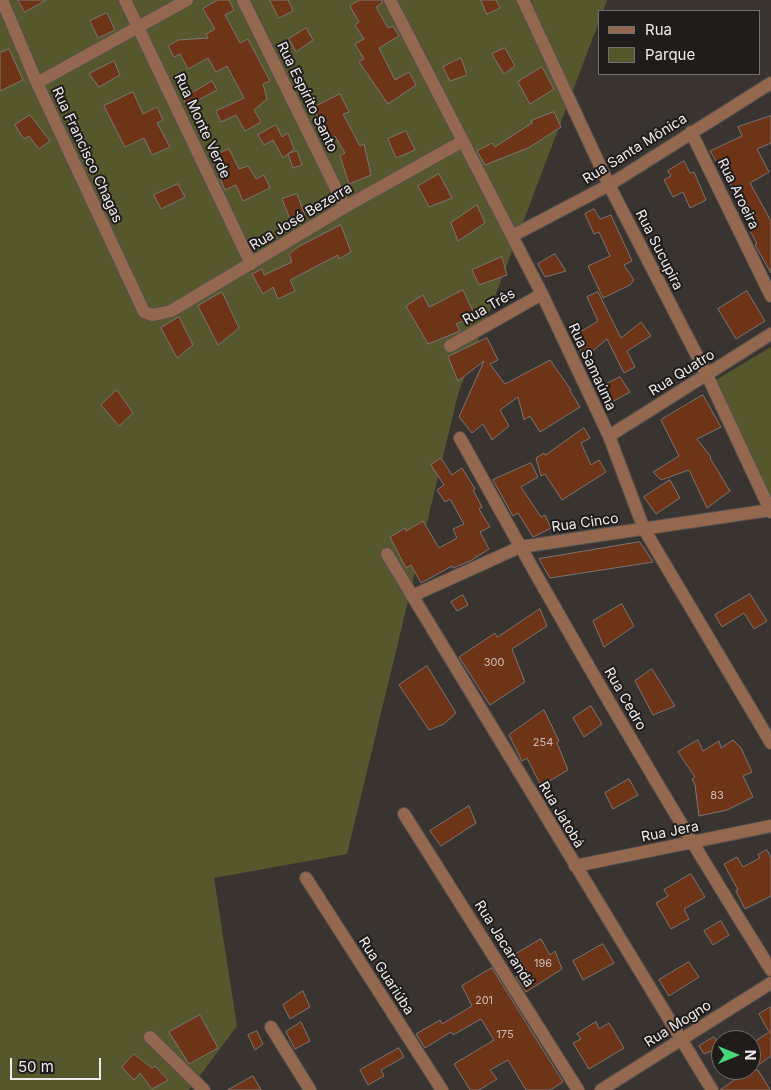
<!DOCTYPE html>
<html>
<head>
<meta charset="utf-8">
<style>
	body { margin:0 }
	#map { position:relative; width:771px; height:1090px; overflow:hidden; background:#3a3431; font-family:Inter,sans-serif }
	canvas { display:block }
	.legend { position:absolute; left:598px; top:10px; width:162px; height:65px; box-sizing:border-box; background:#1f1c1b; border:1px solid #726f6d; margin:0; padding:6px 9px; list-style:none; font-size:15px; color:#efebe9 }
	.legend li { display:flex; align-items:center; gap:10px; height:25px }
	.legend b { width:25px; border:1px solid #726f6d }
	.north { position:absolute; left:711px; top:1030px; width:50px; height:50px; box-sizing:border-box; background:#1f1c1b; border:1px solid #726f6d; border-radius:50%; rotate:90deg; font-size:14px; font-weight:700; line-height:20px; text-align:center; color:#efebe9 }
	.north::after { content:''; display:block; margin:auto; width:18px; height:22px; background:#45d77a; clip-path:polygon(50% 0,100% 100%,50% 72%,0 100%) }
	.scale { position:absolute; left:10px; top:1058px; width:91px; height:22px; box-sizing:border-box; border:2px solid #efebe9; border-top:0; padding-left:6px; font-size:15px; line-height:18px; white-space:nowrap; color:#efebe9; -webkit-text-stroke:4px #1f1c1b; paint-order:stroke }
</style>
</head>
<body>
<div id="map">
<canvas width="771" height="1090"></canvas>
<ul class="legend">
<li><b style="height:6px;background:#94684f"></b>Rua</li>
<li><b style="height:14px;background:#56572d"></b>Parque</li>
</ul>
<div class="north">N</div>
<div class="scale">50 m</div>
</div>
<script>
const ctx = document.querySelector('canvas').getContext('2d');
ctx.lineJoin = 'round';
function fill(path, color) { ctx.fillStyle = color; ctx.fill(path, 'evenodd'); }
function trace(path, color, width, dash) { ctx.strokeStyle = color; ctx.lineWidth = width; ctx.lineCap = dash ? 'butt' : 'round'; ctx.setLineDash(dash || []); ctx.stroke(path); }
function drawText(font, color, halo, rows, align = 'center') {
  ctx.font = font + ' Inter,sans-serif'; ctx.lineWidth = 4; ctx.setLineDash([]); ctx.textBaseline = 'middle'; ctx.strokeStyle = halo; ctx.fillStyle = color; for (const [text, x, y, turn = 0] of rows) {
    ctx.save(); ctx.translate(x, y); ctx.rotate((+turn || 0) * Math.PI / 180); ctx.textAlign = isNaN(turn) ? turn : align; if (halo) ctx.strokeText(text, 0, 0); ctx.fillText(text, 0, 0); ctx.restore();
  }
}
const green = new Path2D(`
	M0 0H607L603 11H600V19L458 394 347 854 214 878 237 1026 189 1090H0Z
	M771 347V499L714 381Z`);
const building = new Path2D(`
	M18 0H46L25 12Z
	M218 0H229L234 10 225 15 240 43 248 39 270 81 263 84 267 99 254 110 261 122 245 131 236 115 221 122 216 111 244 98 227 66 216 72 208 58 188 69 180 54 174 57 168 46 178 40 208 38 206 34 215 29 203 9Z
	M270 0H288L293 11 279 18Z
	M360 0H382V3L376 7 388 28 393 26 399 36 379 48 395 80 409 72 416 85 388 104 359 62 364 59 355 44 364 39 355 25 359 22 350 6Z
	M481 0H496L500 8 487 14Z
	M107 13 115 30 98 38 90 21Z
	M306 28 313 40 296 52 289 39Z
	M505 48 515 66 504 74 492 54Z
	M9 49 23 80 0 91V53Z
	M461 58 467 75 450 81 443 67Z
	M114 61 120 75 99 87 89 74Z
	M542 67 554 89 530 104 518 82Z
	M212 81 217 90 187 106 182 96 190 91 191 93Z
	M133 92 143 114 157 107 163 120 157 123 170 147 152 155 144 138 125 147 104 106Z
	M340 94 349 112 343 114 360 146 364 144 371 175 349 184 340 156 345 153 335 136 324 142 319 133 325 130 313 108Z
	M554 112 561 127 530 147 485 165 477 151 492 143 495 147 532 123 531 121Z
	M30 115 50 141 39 149 29 136 24 139 15 125Z
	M771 116V143L757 149 769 172 750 183 771 221V273L755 245 757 244 749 229 753 227 745 209 710 151 742 136 738 127Z
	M276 125 282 137 288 133 294 149 283 158 273 140 264 145 258 135Z
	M406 131 415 150 396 158 388 139Z
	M229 149 239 169 248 166 256 179 264 175 270 188 243 201 236 185 225 190 211 157Z
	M297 151 302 165 293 168 288 154Z
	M684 161 690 173 694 172 706 200 690 208 683 192 673 197 664 180 671 176 668 171Z
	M439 174 452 198 429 207 418 186Z
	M178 184 185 197 161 209 154 195Z
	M297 194 305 216 293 227 282 199Z
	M477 205 485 223 458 241 451 223Z
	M594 209 600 219 611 215 632 261 624 265 634 280 630 285 603 298 588 266 610 256 599 232 594 234 585 214Z
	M341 225 351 252 339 259 338 255 290 280 295 291 278 299 273 287 263 294 252 274 262 269 264 275 292 262 289 254 298 247Z
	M555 254 566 271 545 277 538 264Z
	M502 257 507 275 479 285 472 270Z
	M463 290 475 316 456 324 460 331 428 344 406 306 423 295 429 307Z
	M747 291 765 321 736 339 718 309Z
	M222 292 239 328 218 345 198 306Z
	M598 292 621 338 641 322 651 336 627 351 635 367 624 373 607 339 583 359 577 334 598 321 587 297Z
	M179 317 193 345 177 358 161 328Z
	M487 338 498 360 490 364 505 384 550 360 571 390 570 391 580 407 540 432 530 416 524 420 518 397 500 410 509 426 492 440 483 424 472 433 459 417 484 361 458 381 448 357Z
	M620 377 630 392 612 402 605 385Z
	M117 390 133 413 119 426 101 405Z
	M703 395 721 427 697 439 711 457 710 458 730 491 707 508 689 470 661 480 653 472 679 456 661 420Z
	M584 428 590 438 581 443 591 465 599 460 606 472 562 500 545 474 541 476 536 458 544 453 545 455Z
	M441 458 452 475 462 468 475 489 473 490 482 507 479 509 490 527 480 532 489 549 470 561 453 568 452 566 421 583 411 565 406 568 390 537 405 528 406 531 423 521 439 548 457 538 453 529 464 524 450 499 445 502 437 490 444 485 431 465Z
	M531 463 538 477 521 487 541 517 545 515 551 528 533 537 518 513 513 516 493 480Z
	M670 480 680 498 656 514 644 497Z
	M640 542 653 562 550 578 539 559Z
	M750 594 767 621 754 629 744 613 722 627 715 615Z
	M463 595 468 605 457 611 451 602Z
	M622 604 634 626 604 647 593 621Z
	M540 609 547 626 512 649 525 682 490 705 459 657 495 633 497 637Z
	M427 666 456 713 444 724 429 730 399 685Z
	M652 669 675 706 653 715 635 681Z
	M591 706 602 724 584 737 573 718Z
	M544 710 559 741 557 743 568 770 541 786 527 758 522 761 509 735Z
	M698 740 703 751 719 741 721 748 733 740 741 748 752 772 743 776 753 797 727 810 699 816 695 785 692 779 695 777 678 752Z
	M629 779 638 795 613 809 605 793Z
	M469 806 476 823 441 846 430 831Z
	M767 850 771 858V896L745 909 736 891 738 890 724 864 737 857 743 867 760 858 758 855Z
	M691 874 705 897 684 909 689 919 671 929 656 903 668 896 664 890Z
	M721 921 729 935 713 945 704 931Z
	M541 939 550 955 555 951 562 969 526 992 516 977 526 970 516 954Z
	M603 944 614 963 583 980 573 961Z
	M689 962 699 977 669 996 659 980Z
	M492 968 563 1082 550 1090H526L508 1060 490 1070 497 1079 479 1090H470L454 1064 494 1040 481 1019 453 1035 451 1032 425 1048 416 1034 440 1020 442 1024 472 1006 462 986Z
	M303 991 310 1007 290 1019 283 1005Z
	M771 1007V1056L751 1070V1044L769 1032 759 1014Z
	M200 1015 218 1048 189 1064 169 1032Z
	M301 1022 310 1041 295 1049 286 1032Z
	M596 1022 599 1029 609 1023 624 1048 589 1069 573 1043 581 1039 577 1034Z
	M257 1031 263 1044 255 1050 248 1035Z
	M714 1037 721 1047 704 1054 699 1046Z
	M399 1048 404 1057 381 1070 384 1076 368 1085 360 1070Z
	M134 1054 152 1068 155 1066 168 1080 152 1089 140 1073 134 1080 122 1067Z
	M730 1070H758L770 1090H720L736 1079Z
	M253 1076 261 1090H228Z`);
const street = new Path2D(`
	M2 0 37 83 144 312 153 315 171 311 345 207 463 141
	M125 0 251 264
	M243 0 345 207
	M390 0 542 294 609 436 644 529 771 743
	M523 0 609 185 707 375 771 512
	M37 83 187 0
	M691 132 771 296
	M512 236 609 185 771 83
	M450 346 542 294
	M609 436 771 334
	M460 438C559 618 662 796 771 970
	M387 554 712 1090
	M412 596 520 547 771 510
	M404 814 578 1090
	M575 866 771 826
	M306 878 442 1090
	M271 1027 310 1090
	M150 1037 204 1090
	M601 1090 771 983`);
const numberNames = [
	["300",494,663],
	["254",543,743],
	["83",717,796],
	["196",543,964],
	["201",484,1001],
	["175",505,1035]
];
const streetNames = [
	["Rua Espírito Santo",307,97,64],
	["Rua Monte Verde",202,126,65],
	["Rua Santa Mônica",635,149,-32],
	["Rua Francisco Chagas",87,155,65],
	["Rua Aroeira",738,194,64],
	["Rua José Bezerra",301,217,-31],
	["Rua Sucupira",659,250,63],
	["Rua Três",489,307,-30],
	["Rua Samaúma",592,367,65],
	["Rua Quatro",682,373,-32],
	["Rua Cinco",585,523,-8],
	["Rua Cedro",625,699,60],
	["Rua Jatobá",561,815,59],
	["Rua Jera",670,832,-11],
	["Rua Jacarandá",504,944,58],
	["Rua Guariúba",386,976,57],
	["Rua Mogno",678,1024,-32]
];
fill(green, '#56572d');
fill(building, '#6e3418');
trace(building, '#7c7571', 1);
trace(street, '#57514e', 14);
trace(street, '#94684f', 12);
drawText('11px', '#cfbdb5', null, numberNames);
drawText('14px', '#efebe9', '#1f1c1b', streetNames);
</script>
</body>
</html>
